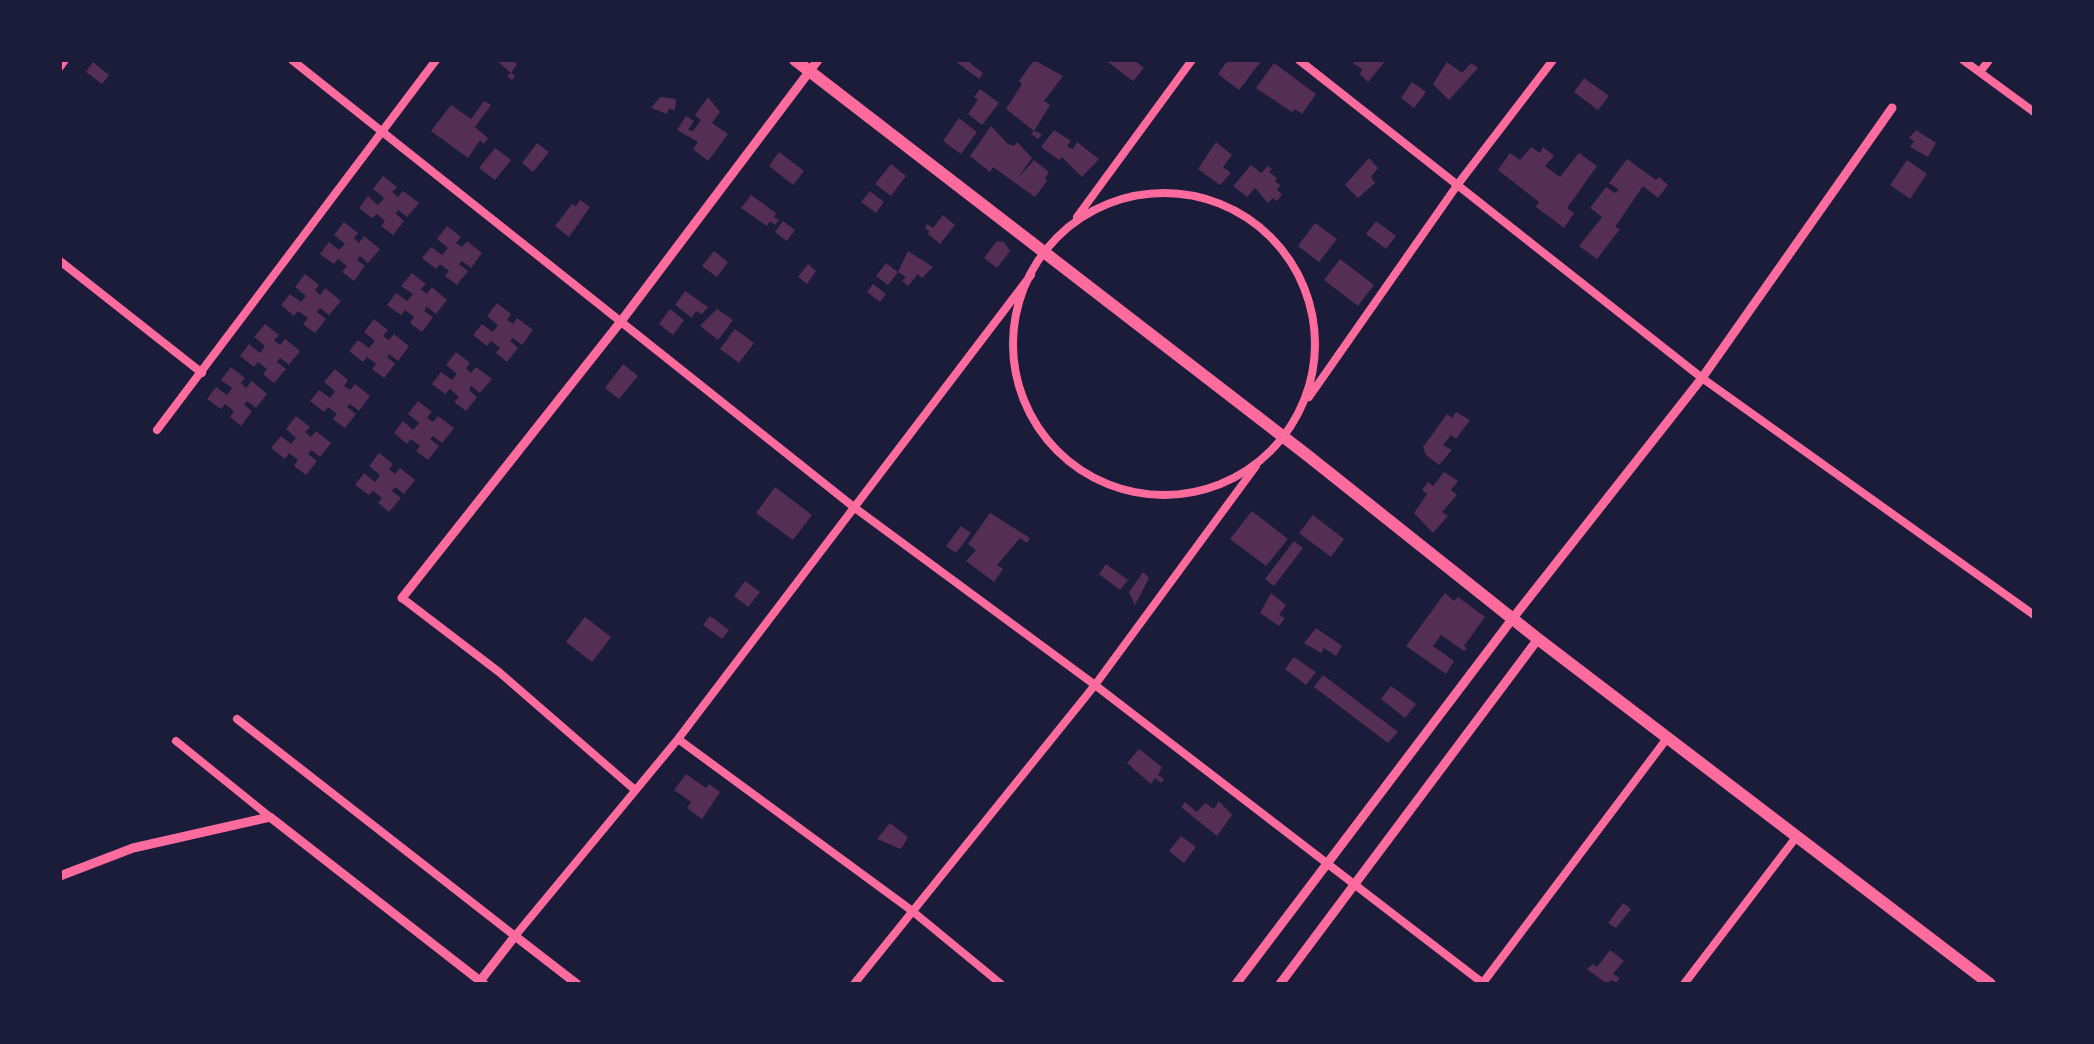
<!DOCTYPE html>
<html>
<head>
<meta charset="utf-8">
<style>
	body { margin:0 }
	#map { position:relative; width:2094px; height:1044px; overflow:hidden; background:#1b1b3a; font-family:Rubik,sans-serif }
	canvas { display:block }
	.frame { position:absolute; inset:0; border:62px solid #1b1b3a; pointer-events:none }
</style>
</head>
<body>
<div id="map">
<canvas width="2094" height="1044"></canvas>
<div class="frame"></div>
</div>
<script>
const ctx = document.querySelector('canvas').getContext('2d');
ctx.lineJoin = 'round';
function fill(path, color) { ctx.fillStyle = color; ctx.fill(path, 'evenodd'); }
function trace(path, color, width, dash) { ctx.strokeStyle = color; ctx.lineWidth = width; ctx.lineCap = dash ? 'butt' : 'round'; ctx.setLineDash(dash || []); ctx.stroke(path); }
const building = new Path2D(`
	M496 60H512L517 64 511 73 515 76 512 80 507 76 511 73Z
	M954 60H973L970 63 983 73 979 79Z
	M1034 60 1063 76 1044 101 1050 105 1034 131 1042 134 1038 139 1031 134 1034 131 1006 109 1022 84 1019 81Z
	M1105 60H1134L1144 68 1133 81Z
	M1228 60H1262L1239 90 1218 74Z
	M1355 60H1386L1368 82 1360 74 1362 69 1353 63Z
	M93 62 109 75 102 84 86 72Z
	M1447 62 1462 73 1471 63 1478 68 1449 100 1433 84Z
	M1274 63 1316 94 1302 114 1295 109 1292 112 1256 88Z
	M1584 78 1609 96 1598 110 1574 92Z
	M1412 82 1426 92 1414 108 1401 98Z
	M980 89 999 103 982 125 968 114 978 100 974 97Z
	M660 97 676 99 675 110 669 109 667 114 651 108Z
	M708 97 720 112 712 123 728 134 708 161 693 149 698 142 677 130 686 116 694 121 688 130 693 131 701 120 695 115Z
	M484 101 491 105 475 127 488 138 484 144 480 140 468 158 431 131 451 105 471 119Z
	M959 118 977 132 961 154 943 141Z
	M991 126 1008 144 1014 146 1017 142 1032 158 1017 179 1034 160 1049 172 1045 178 1047 181 1035 197 993 167 990 172 970 156Z
	M1054 130 1071 141 1067 146 1073 149 1077 142 1099 159 1082 177 1062 157 1059 160 1041 147Z
	M1916 130 1936 143 1928 157 1910 147 1914 141 1909 138Z
	M1216 142 1232 155 1223 167 1231 173 1220 185 1198 169Z
	M537 143 549 152 533 172 522 163Z
	M1531 147 1540 153 1543 147 1554 156 1545 166 1560 177 1579 153 1597 166 1567 208 1574 213 1564 228 1536 207 1539 202 1498 170 1510 153 1520 160Z
	M495 148 511 160 495 180 479 168Z
	M779 152 804 171 793 185 769 166Z
	M1369 158 1378 168 1371 177 1375 183 1358 198 1345 185Z
	M1627 159 1656 180 1659 177 1668 185 1658 198 1643 186 1615 227 1620 229 1597 259 1579 246 1602 217 1590 208 1606 187 1615 193 1619 190 1609 183Z
	M1907 160 1927 174 1910 199 1890 185Z
	M891 164 906 176 891 196 875 184Z
	M1251 165 1261 173 1268 166 1272 169 1269 172 1277 178 1275 181 1280 185 1277 190 1282 194 1277 201 1273 198 1268 203 1255 188 1247 197 1233 186Z
	M383 176 397 187 392 192 398 197 403 191 419 203 407 217 398 210 396 214 404 221 393 235 381 226 385 221 377 214 372 218 359 208 368 196 378 205 384 198 373 189Z
	M870 191 884 202 876 213 861 202Z
	M751 195 776 213 774 217 779 220 775 225 770 221 767 226 741 208Z
	M580 200 590 207 569 237 555 226 572 204 576 206Z
	M943 215 955 225 940 244 927 233 930 232 925 228 927 224 933 228Z
	M783 221 795 230 787 241 775 232Z
	M1376 221 1396 236 1386 249 1366 234Z
	M344 222 358 233 354 238 359 243 364 236 380 249 368 263 360 256 357 260 365 266 354 281 342 272 347 266 338 259 334 264 320 254 329 242 339 250 345 244 334 235Z
	M1315 223 1337 239 1319 262 1298 246Z
	M447 226 461 237 456 243 462 247 467 241 482 253 471 268 462 261 459 264 468 271 457 285 445 276 449 271 440 264 436 269 422 258 431 247 442 255 448 248 437 239Z
	M997 241 1004 242 1010 251 997 268 984 258Z
	M714 251 728 262 717 277 702 266Z
	M908 251 933 267 922 278 918 274 908 286 902 281 906 277 898 272Z
	M1340 259 1374 285 1358 306 1324 280Z
	M886 263 898 272 888 285 876 276Z
	M808 264 816 271 807 284 798 277Z
	M412 273 426 284 421 289 427 294 432 287 447 300 436 314 427 307 424 311 433 317 422 332 410 323 414 317 405 310 401 315 387 305 396 293 407 301 413 294 401 286Z
	M305 274 319 285 315 290 320 295 325 288 341 301 329 315 320 308 317 312 326 319 315 333 303 324 308 318 298 311 294 316 281 305 290 294 301 302 306 296 295 287Z
	M873 284 886 294 880 302 867 292Z
	M685 291 708 307 702 314 696 311 692 318 675 305Z
	M497 303 511 314 507 320 513 324 517 318 533 330 522 345 513 338 510 341 518 348 507 362 496 353 500 348 491 341 487 346 473 335 482 324 493 332 498 325 487 316Z
	M670 309 684 320 673 335 659 324Z
	M717 309 733 320 718 340 700 326Z
	M374 319 388 330 383 336 389 340 394 334 409 346 398 361 389 354 387 357 395 364 384 378 372 369 376 364 367 357 363 362 349 351 358 340 369 348 375 341 364 332Z
	M265 324 279 335 274 340 280 345 285 339 300 351 289 365 280 358 277 362 286 369 274 383 263 374 267 369 258 362 254 367 240 356 249 344 260 353 265 346 254 337Z
	M735 329 754 343 739 363 720 349Z
	M456 352 470 363 466 368 471 373 476 367 492 379 480 393 471 386 469 390 477 397 466 411 454 402 459 397 450 389 445 394 432 384 441 372 452 380 457 374 446 365Z
	M623 364 638 376 619 399 605 388Z
	M231 367 245 378 241 383 246 388 252 381 267 394 256 408 247 401 244 405 252 411 241 426 230 417 234 411 225 404 221 409 207 399 216 387 227 395 232 388 221 380Z
	M335 369 348 380 344 386 350 390 355 384 370 396 359 411 350 404 347 407 356 414 345 428 333 419 337 414 328 407 324 412 310 401 319 390 330 398 335 391 324 382Z
	M418 401 432 412 427 418 433 422 438 416 454 428 442 443 433 436 430 439 439 446 428 460 416 451 420 446 411 439 407 444 394 433 403 421 413 430 419 423 408 414Z
	M1456 412 1470 420 1456 439 1451 435 1443 445 1452 450 1439 465 1426 455 1423 447 1447 414 1452 418Z
	M296 416 310 427 305 432 311 437 316 431 331 443 320 457 311 450 308 454 317 461 306 475 294 466 298 460 289 453 285 459 271 448 281 436 291 444 296 438 286 429Z
	M379 453 393 464 389 469 395 474 400 468 415 480 404 494 395 487 392 491 401 498 389 512 378 503 382 498 373 491 369 495 355 485 364 473 375 482 380 475 369 466Z
	M1444 472 1458 481 1451 490 1457 495 1442 512 1448 516 1433 533 1414 513 1427 494 1422 490 1428 482 1433 486Z
	M775 487 812 515 793 540 756 513Z
	M1252 511 1288 539 1266 566 1230 539Z
	M990 513 1030 538 1027 543 1020 538 997 565 1003 569 994 582 966 561 976 550 968 544Z
	M1313 515 1344 539 1331 557 1299 533Z
	M961 526 971 533 956 553 946 546Z
	M1294 541 1303 548 1274 586 1265 579Z
	M1106 564 1128 580 1120 590 1099 574Z
	M1143 572 1149 578 1135 605 1129 592Z
	M745 581 760 592 748 607 734 596Z
	M1271 593 1286 605 1279 615 1285 618 1279 626 1260 613Z
	M1445 593 1454 601 1458 597 1485 617 1464 646 1467 648 1464 651 1441 635 1433 646 1454 661 1446 674 1406 646Z
	M710 616 729 630 722 639 703 625Z
	M585 617 611 637 592 662 566 642Z
	M1316 628 1342 646 1336 656 1324 648 1321 653 1304 643Z
	M1294 657 1316 672 1306 685 1285 669Z
	M1323 675 1398 732 1388 743 1314 687Z
	M1391 686 1416 704 1405 718 1381 699Z
	M1139 749 1162 767 1158 775 1164 779 1161 783 1155 778 1151 784 1127 763Z
	M686 774 706 788 709 784 720 792 702 819 687 808 691 802 674 790Z
	M1219 801 1232 815 1217 836 1181 807 1185 802 1197 812 1205 803 1214 809Z
	M890 823 908 837 901 849 877 839Z
	M1181 836 1196 847 1184 863 1169 851Z
	M1623 903 1631 909 1616 928 1608 923Z
	M1610 950 1624 961 1613 974 1620 978 1616 983 1611 980 1607 984 1587 969 1593 964 1597 967Z`);
const minor = new Path2D(`
	M292 60 855 508 1095 685 1484 984
	M1299 60 1702 378 2034 615
	M1963 60 2034 112
	M60 67 65 60
	M1980 72 1989 60
	M1013 344a151 151 0 1 1 302 0a151 151 0 1 1-302 0Z
	M1077 217 1192 60
	M60 261 202 373
	M1309 397 1458 184 1553 60
	M157 430 436 60
	M402 598 499 672 635 790
	M237 719 515 936 678 739 1031 275
	M678 739 911 910 1001 984
	M176 741 270 817
	M854 984 1095 685 1256 466
	M1482 984 1668 737
	M1684 984 1797 836`);
const tertiary = new Path2D(`
	M402 598 622 320 818 60
	M60 876 133 848 270 817 484 984
	M480 981 515 936 577 984
	M1236 984 1513 618 1702 378 1892 108
	M1280 984 1538 639`);
const trunk = new Path2D(`
	M795 60 1307 455 1538 639 1990 984`);
fill(building, '#542f53');
trace(minor, '#ff6b9d', 8);
trace(tertiary, '#ff6b9d', 9);
trace(trunk, '#ff6b9d', 12);
</script>
</body>
</html>
